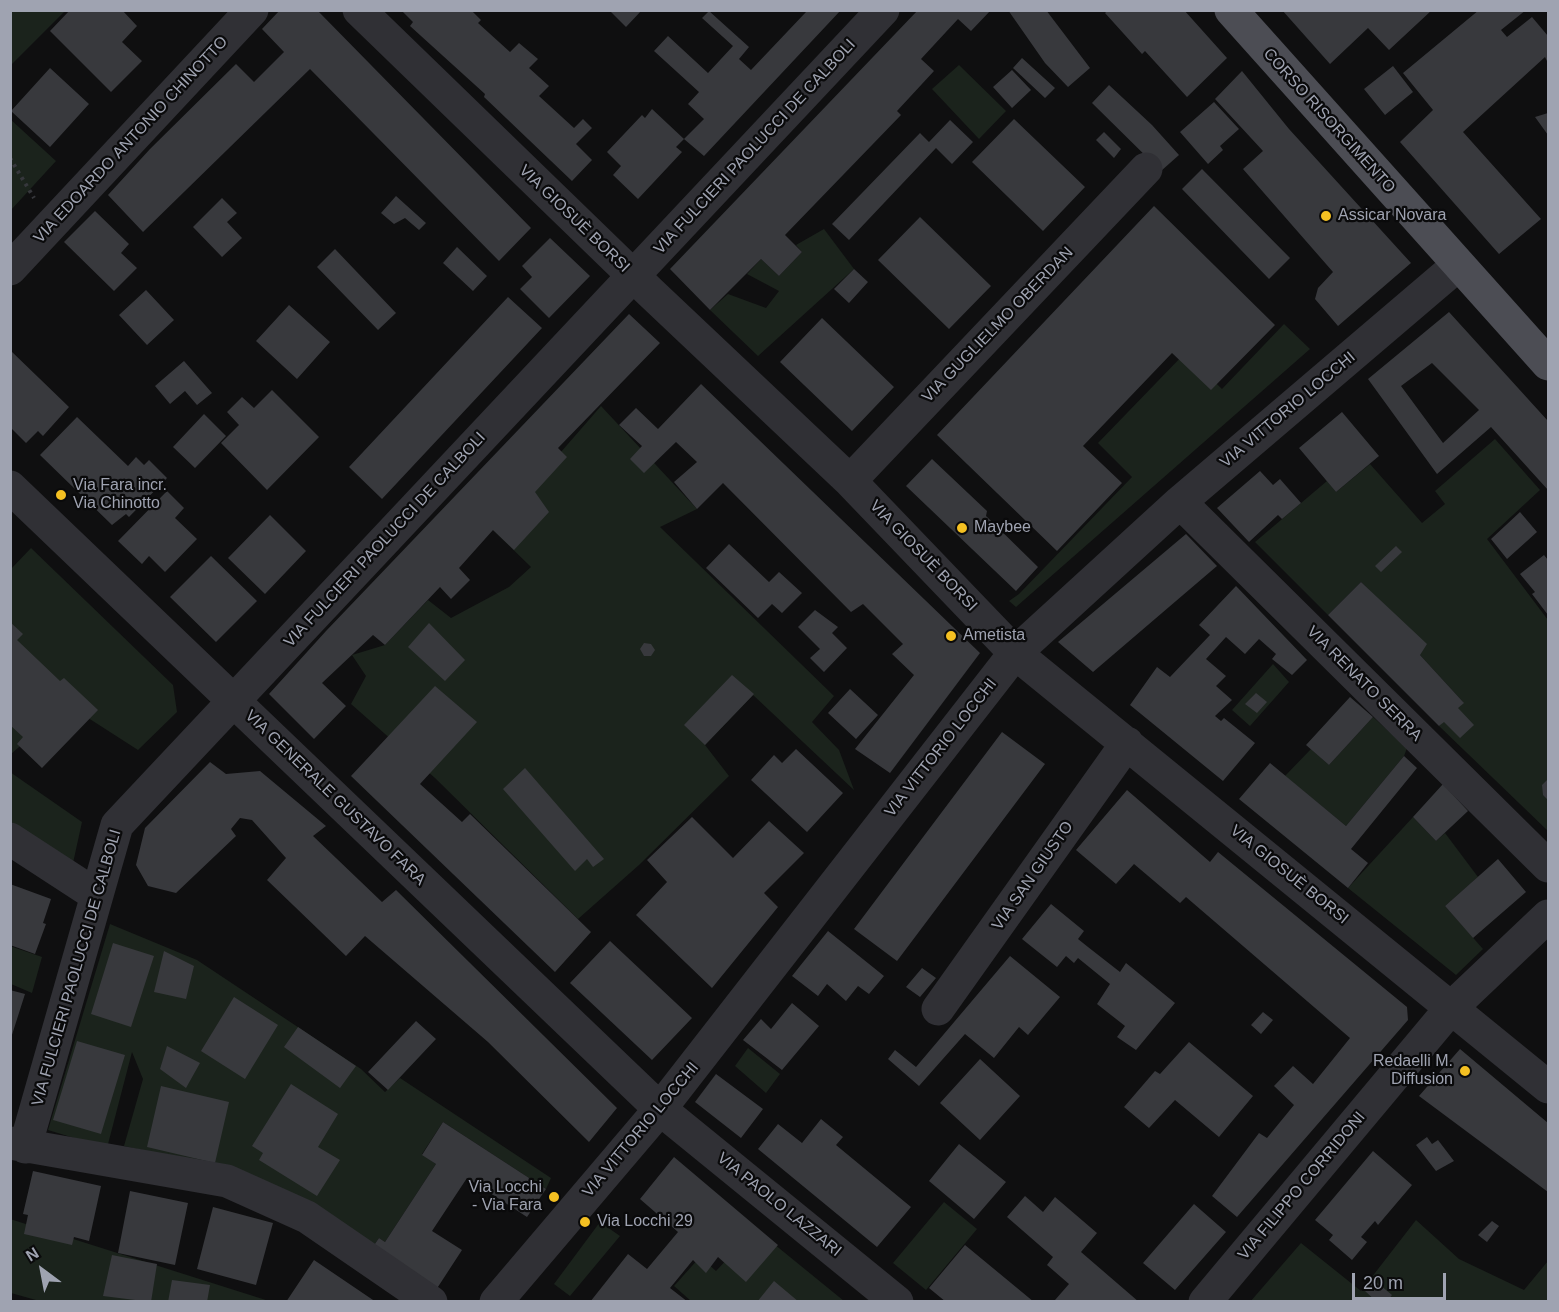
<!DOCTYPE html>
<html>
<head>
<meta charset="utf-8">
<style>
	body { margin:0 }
	#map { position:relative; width:1559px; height:1312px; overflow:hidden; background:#0f0f10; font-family:Helvetica,sans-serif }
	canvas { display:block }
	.frame { position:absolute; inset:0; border:12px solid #9fa3b1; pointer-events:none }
	.north { position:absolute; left:12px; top:1240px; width:60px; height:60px; -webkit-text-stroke:4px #0a0a0b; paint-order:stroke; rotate:328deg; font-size:16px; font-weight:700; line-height:24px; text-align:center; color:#9fa3b1 }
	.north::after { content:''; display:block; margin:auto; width:21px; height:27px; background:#9fa3b1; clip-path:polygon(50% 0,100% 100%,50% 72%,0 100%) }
	.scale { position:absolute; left:1352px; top:1273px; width:94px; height:27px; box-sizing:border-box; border:3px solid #9fa3b1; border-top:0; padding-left:8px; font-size:18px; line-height:21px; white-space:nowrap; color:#9fa3b1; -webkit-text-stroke:4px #0a0a0b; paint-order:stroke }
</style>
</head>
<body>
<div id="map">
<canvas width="1559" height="1312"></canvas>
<div class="frame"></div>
<div class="north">N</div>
<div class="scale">20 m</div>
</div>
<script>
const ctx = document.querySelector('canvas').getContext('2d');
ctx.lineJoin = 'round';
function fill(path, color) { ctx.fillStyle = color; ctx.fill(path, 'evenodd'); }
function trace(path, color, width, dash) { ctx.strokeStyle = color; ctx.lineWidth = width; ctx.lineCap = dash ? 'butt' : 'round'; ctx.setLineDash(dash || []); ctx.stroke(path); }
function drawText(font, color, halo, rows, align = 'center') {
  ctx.font = font + ' Helvetica,sans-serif'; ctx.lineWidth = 4.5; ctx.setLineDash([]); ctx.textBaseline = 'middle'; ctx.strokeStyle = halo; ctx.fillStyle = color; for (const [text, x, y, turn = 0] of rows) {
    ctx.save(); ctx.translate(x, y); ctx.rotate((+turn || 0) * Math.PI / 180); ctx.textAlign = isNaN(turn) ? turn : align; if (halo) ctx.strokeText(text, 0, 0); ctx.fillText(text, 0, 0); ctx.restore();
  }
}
const green = new Path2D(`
	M11 10 65 11 11 65 10 11Z
	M959 65 1006 111 979 139 932 89Z
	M10 119 56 161 11 210 10 209Z
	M824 229 854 269 758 356 710 310 728 294 766 308 779 291 747 274 761 259 779 276 802 252 796 245Z
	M1284 324 1310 349 1016 607 1009 601 1019 594 1132 477 1098 443 1185 353 1222 389Z
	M601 406 697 509 660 527 834 696 812 722 839 750 854 790 753 695 705 745 729 776 639 865 578 919 435 778 351 704 366 676 352 655 385 645 428 600 451 618 509 587 531 567 493 530Z
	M1495 439 1540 490 1487 539 1548 620V831L1439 726 1463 702 1420 655 1398 618 1361 582 1328 615 1255 542 1327 481 1336 492 1370 464 1422 523 1445 504 1435 491Z
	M31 548 173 685 177 712 138 750 68 705 11 754V569Z
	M1273 664 1289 682 1250 726 1232 710Z
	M1373 717 1407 748 1404 756 1346 826 1285 776 1311 749 1329 765Z
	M10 772 82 822 73 863 11 822Z
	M1413 817 1436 841 1445 833 1478 877 1445 906 1483 949 1456 975 1348 888Z
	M110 924 197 960 361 1069 385 1092 400 1078 551 1178 546 1189 443 1122 422 1154 436 1164 385 1242 379 1238 370 1251 246 1173 124 1146 143 1079 132 1052 107 1148 48 1130Z
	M10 946 42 957 32 993 11 984Z
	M748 1048 780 1074 766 1093 735 1066Z
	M944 1202 977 1229 926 1290 893 1263Z
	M10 1219 269 1301 43 1302 11 1293Z
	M1416 1220 1459 1259 1524 1290 1548 1261V1301L1250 1302 1301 1243 1361 1291Z
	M600 1222 620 1236 570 1296 554 1284Z
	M774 1244 844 1301H691L674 1286 700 1257 716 1271 731 1255Z`);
const building = new Path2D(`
	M70 10H122L137 26 122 42 142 61 111 92 50 31Z
	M280 10H317L531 228 499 261 310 69 143 232 108 195 150 149 236 64 254 82 284 52 262 29Z
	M401 10H471L481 20 478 23 510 52 519 43 538 59 529 68 549 86 539 96 574 128 583 119 592 128 576 144 592 160 572 181 484 97 485 94 410 26 413 22Z
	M609 10H642L626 27Z
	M805 10H841L704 156 684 139 704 119 688 104 699 92 654 51 668 36 708 73 733 46 702 18 709 11 749 47 739 59 751 70 806 12Z
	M918 10H991L971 31 958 19 921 59 934 71 897 111 901 115 785 235 802 252 779 276 761 259 710 310 670 269Z
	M1008 10H1046L1090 68 1068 87 1045 63Z
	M1108 10H1184L1227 58 1187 97 1145 51 1142 54 1105 13Z
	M1282 10H1432L1389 50 1368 28 1330 64Z
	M1479 10H1526L1501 30 1507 37 1532 17 1548 36V63L1545 57 1463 132 1541 219 1499 254 1400 142 1433 110 1403 73Z
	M1022 58 1055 88 1045 98 1013 68Z
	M1393 66 1413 92 1385 115 1364 89Z
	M50 68 89 104 50 147 11 111Z
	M1012 70 1031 90 1012 108 993 87Z
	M1242 71 1289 129 1411 263 1338 326 1315 299 1318 288 1333 272 1243 169 1263 151 1215 99Z
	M1109 85 1152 125 1179 155 1161 171 1092 103Z
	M1214 102 1239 129 1220 146 1223 150 1208 164 1180 132Z
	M652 109 684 139 676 147 682 152 638 199 613 175 621 166 607 152 642 115 645 118Z
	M1548 113V135L1535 117Z
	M1014 119 1085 187 1043 231 972 162Z
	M950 120 973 142 952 164 936 148 849 240 832 224 920 133 929 142Z
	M1104 132 1121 149 1114 158 1096 140Z
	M1202 169 1290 258 1269 279 1182 189Z
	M396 196 426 223 419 230 405 218 394 224 381 213Z
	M222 198 237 213 227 222 242 238 222 257 193 227Z
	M1154 206 1275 325 1211 390 1172 353 1083 446 1122 483 1057 551 937 435Z
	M95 211 129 244 121 253 137 268 114 291 64 242Z
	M920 217 991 286 949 329 878 260Z
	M550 238 590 276 549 318 520 289 532 277 522 266Z
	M457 247 487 276 473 291 443 263Z
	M335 249 396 313 378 330 317 267Z
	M854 269 868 282 849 303 834 289Z
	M146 290 174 320 147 345 119 315Z
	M508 297 542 328 382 499 349 467Z
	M289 305 330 342 297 379 256 341Z
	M1449 312 1548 421V490L1491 427 1437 474 1368 379ZM1432 363 1479 410 1443 443 1401 386Z
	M629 314 660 343 558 448 567 457 535 492 549 512 514 550 493 530 459 568 470 580 451 599 440 587 385 645 373 635 322 683 346 706 314 739 269 694 326 631Z
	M822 318 894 387 852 431 780 362Z
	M10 350 69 407 43 436 38 431 26 443 10 427Z
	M184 361 212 393 197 405 185 391 170 404 155 386Z
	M701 384 980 653 890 773 855 749 914 675 892 654 903 644 863 604 851 612 723 483 697 509 674 482 697 462 676 442 644 473 630 459 642 446 619 425 636 408 658 429Z
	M272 390 319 437 267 490 221 443 239 425 227 412 242 397 254 408Z
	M1342 412 1379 456 1336 492 1299 448Z
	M204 414 226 436 195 468 173 447Z
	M77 417 128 466 136 457 144 465 149 460 167 478 129 517 126 514 112 525 40 455Z
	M932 459 987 511 986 516 1038 567 1016 591 906 486Z
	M1260 471 1273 485 1280 479 1301 503 1282 519 1278 515 1249 542 1217 508Z
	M167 491 184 508 175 518 197 539 165 572 149 556 142 564 118 541Z
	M1520 512 1537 532 1507 559 1491 539Z
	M270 515 306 551 265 594 228 558Z
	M1186 534 1217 566 1176 601 1093 672 1058 642Z
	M729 544 769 582 779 572 802 593 782 613 772 604 758 618 706 568Z
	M1396 546 1402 552 1381 572 1375 566Z
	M1544 555 1548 560V615L1532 594 1535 592 1520 574Z
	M211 556 257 601 216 642 170 597Z
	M1361 582 1427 644 1420 655 1464 703 1458 708 1474 725 1460 738 1444 722 1439 726 1328 615Z
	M1236 586 1307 660 1292 675 1272 659 1276 654 1259 639 1245 654 1226 637 1206 659 1226 676 1216 686 1232 700 1215 716 1221 721 1224 718 1255 743 1223 781 1130 705 1157 667 1170 677 1210 635 1199 625Z
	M815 610 838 627 832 633 847 648 824 672 810 658 820 649 798 627Z
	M10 622 23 634 17 640 60 681 64 678 98 710 42 768 17 744 23 737 10 725Z
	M429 623 465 660 445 681 408 647Z
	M644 643 651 644 655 650 651 656H644L640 649Z
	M732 675 754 694 705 745 684 725Z
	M435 686 477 722 420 784 462 822 470 814 591 932 555 972 351 776Z
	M850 689 878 715 856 739 828 713Z
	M1256 693 1267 702 1257 713 1245 704Z
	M1350 697 1373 717 1329 765 1306 745Z
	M1002 732 1045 764 897 961 854 929Z
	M796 749 843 793 807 832 751 780 774 755 782 763Z
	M1404 756 1417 768 1351 849 1368 863 1348 888 1239 799 1270 763 1346 826Z
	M210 762 226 774 260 771 326 826 313 836 382 902 396 890 617 1108 589 1142 488 1042 365 936 346 956 267 880 286 858 252 820 240 818 231 829 236 836 176 893 148 886 136 865 145 828Z
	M525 768 604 859 593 867 587 859 575 871 503 789Z
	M1548 779V800L1543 795 1542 785Z
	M1443 784 1468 811 1436 841 1413 817Z
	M1127 790 1210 862 1218 852 1407 1007 1408 1020 1237 1217 1212 1196 1259 1133 1267 1138 1294 1105 1274 1086 1293 1066 1313 1084 1350 1038 1186 897 1180 903 1134 864 1116 884 1076 850Z
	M692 817 733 858 769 821 804 853 764 893 778 907 712 988 636 915 667 882 647 860Z
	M1498 859 1526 892 1473 938 1445 906Z
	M10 884 51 899 43 923 46 924 35 954 10 945Z
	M1051 904 1084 931 1078 939 1088 947 1120 972 1126 963 1175 1003 1136 1050 1117 1037 1125 1026 1097 1004 1110 984 1078 958 1074 963 1066 956 1057 967 1022 939Z
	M828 931 884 976 869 994 858 986 846 1001 827 984 818 996 792 976Z
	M610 941 692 1018 652 1060 570 983Z
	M113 943 154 956 131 1027 91 1014Z
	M164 951 194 966 186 999 154 992Z
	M1010 956 1060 997 1028 1035 1019 1027 994 1058 965 1034 919 1086 888 1059 895 1050 916 1067Z
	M922 968 936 978 920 997 906 987Z
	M10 990 25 994 11 1038H10Z
	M234 997 278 1025 245 1079 201 1051Z
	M792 1003 819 1026 782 1070 743 1040 761 1019 771 1029Z
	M1263 1012 1273 1020 1261 1034 1251 1025Z
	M416 1021 436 1039 388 1090 368 1072Z
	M298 1027 356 1066 340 1088 284 1047Z
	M77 1041 125 1055 101 1134 53 1120Z
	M1189 1042 1253 1096 1219 1137 1175 1100 1149 1128 1124 1107 1155 1071 1160 1074Z
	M167 1046 200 1063 186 1088 160 1069Z
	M1460 1049 1548 1123V1192L1419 1096Z
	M980 1059 1020 1096 980 1140 940 1103Z
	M716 1074 763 1109 741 1138 695 1102Z
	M291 1084 338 1114 318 1147 340 1160 317 1196 259 1160 263 1153 252 1146Z
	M161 1086 229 1102 215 1163 147 1147Z
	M821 1119 843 1137 836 1145 911 1207 877 1247 758 1149 778 1124 802 1143Z
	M443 1122 546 1189 527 1217 467 1178 432 1231 462 1250 434 1293 370 1251 379 1238 385 1242 436 1164 422 1155Z
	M1427 1137 1432 1144 1438 1140 1454 1161 1436 1171 1416 1145Z
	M959 1144 1006 1182 974 1219 929 1181Z
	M1373 1151 1412 1185 1378 1225 1375 1221 1361 1237 1367 1242 1352 1260 1329 1240 1333 1235 1315 1220Z
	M674 1157 778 1245 746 1282 718 1257 706 1273 693 1260 670 1288 688 1302H590L628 1254 647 1269 678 1232 640 1199Z
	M33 1171 101 1186 89 1241 74 1237 72 1245 24 1234 28 1215 23 1214Z
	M130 1191 188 1203 175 1265 118 1253Z
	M1025 1196 1043 1212 1055 1197 1097 1233 1081 1252 1139 1302 1055 1300 1069 1284 1047 1265 1053 1257 1007 1217Z
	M1194 1204 1226 1232 1175 1290 1143 1263Z
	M213 1207 273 1223 256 1285 197 1269Z
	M1492 1221 1499 1226 1487 1242 1478 1235Z
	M965 1245 1034 1302H946L929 1288Z
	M112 1255 157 1264 151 1302 103 1296Z
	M314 1260 376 1302H286Z
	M172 1280 210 1285 207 1302H168Z
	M1374 1280 1392 1295 1386 1302H1377L1365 1291Z
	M774 1281 799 1302H757Z`);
const path = new Path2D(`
	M10 158 34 198`);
const minor = new Path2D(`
	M359 10 650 292 850 481 1015 653 1548 1087
	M10 269 252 10
	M850 481 1146 169
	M10 487 660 1109 897 1302
	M1180 502 1548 866
	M10 839 96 895
	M938 1009 1127 743
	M10 1143 227 1181 307 1217 431 1302
	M25 1147 117 825 883 10
	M496 1302 660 1109 1015 653 1180 502 1458 265
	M1205 1302 1451 1008 1548 916`);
const major = new Path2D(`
	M1231 10 1548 364`);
const markers = [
	[1326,216,6,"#f4c022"],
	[61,495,6,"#f4c022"],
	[962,528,6,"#f4c022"],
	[951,636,6,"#f4c022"],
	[1465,1071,6,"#f4c022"],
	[554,1197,6,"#f4c022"],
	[585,1222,6,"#f4c022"]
];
const streetNames = [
	["CORSO RISORGIMENTO",1329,121,48],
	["VIA EDOARDO ANTONIO CHINOTTO",131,140,-47],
	["VIA FULCIERI PAOLUCCI DE CALBOLI",755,147,-47],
	["VIA GIOSUÈ BORSI",574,219,44],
	["VIA GUGLIELMO OBERDAN",998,325,-46],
	["VIA VITTORIO LOCCHI",1288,410,-40],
	["VIA FULCIERI PAOLUCCI DE CALBOLI",385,540,-47],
	["VIA GIOSUÈ BORSI",923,556,46],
	["VIA RENATO SERRA",1364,684,45],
	["VIA VITTORIO LOCCHI",941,748,-52],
	["VIA GENERALE GUSTAVO FARA",335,798,44],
	["VIA GIOSUÈ BORSI",1289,875,39],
	["VIA SAN GIUSTO",1033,876,-55],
	["VIA FULCIERI PAOLUCCI DE CALBOLI",77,968,-74],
	["VIA VITTORIO LOCCHI",641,1130,-50],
	["VIA FILIPPO CORRIDONI",1302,1186,-50],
	["VIA PAOLO LAZZARI",779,1205,39]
];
const poiNames = [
	["Assicar Novara",1338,216],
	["Via Fara incr.",73,486],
	["Via Chinotto",73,504],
	["Maybee",974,528],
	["Ametista",963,636],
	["Redaelli M.",1453,1062,"right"],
	["Diffusion",1453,1080,"right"],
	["Via Locchi",542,1188,"right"],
	["- Via Fara",542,1206,"right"],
	["Via Locchi 29",597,1222]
];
fill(green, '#1b231c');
fill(building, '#38393d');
trace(path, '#36373c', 4, [3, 4.5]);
trace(minor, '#303035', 33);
trace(major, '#4c4d54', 33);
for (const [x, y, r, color] of markers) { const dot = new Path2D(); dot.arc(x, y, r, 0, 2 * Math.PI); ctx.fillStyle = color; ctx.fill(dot); trace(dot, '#0a0a0b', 2); }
drawText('16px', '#9fa3b1', '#0a0a0b', streetNames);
drawText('16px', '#9fa3b1', '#0a0a0b', poiNames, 'left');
</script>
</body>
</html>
